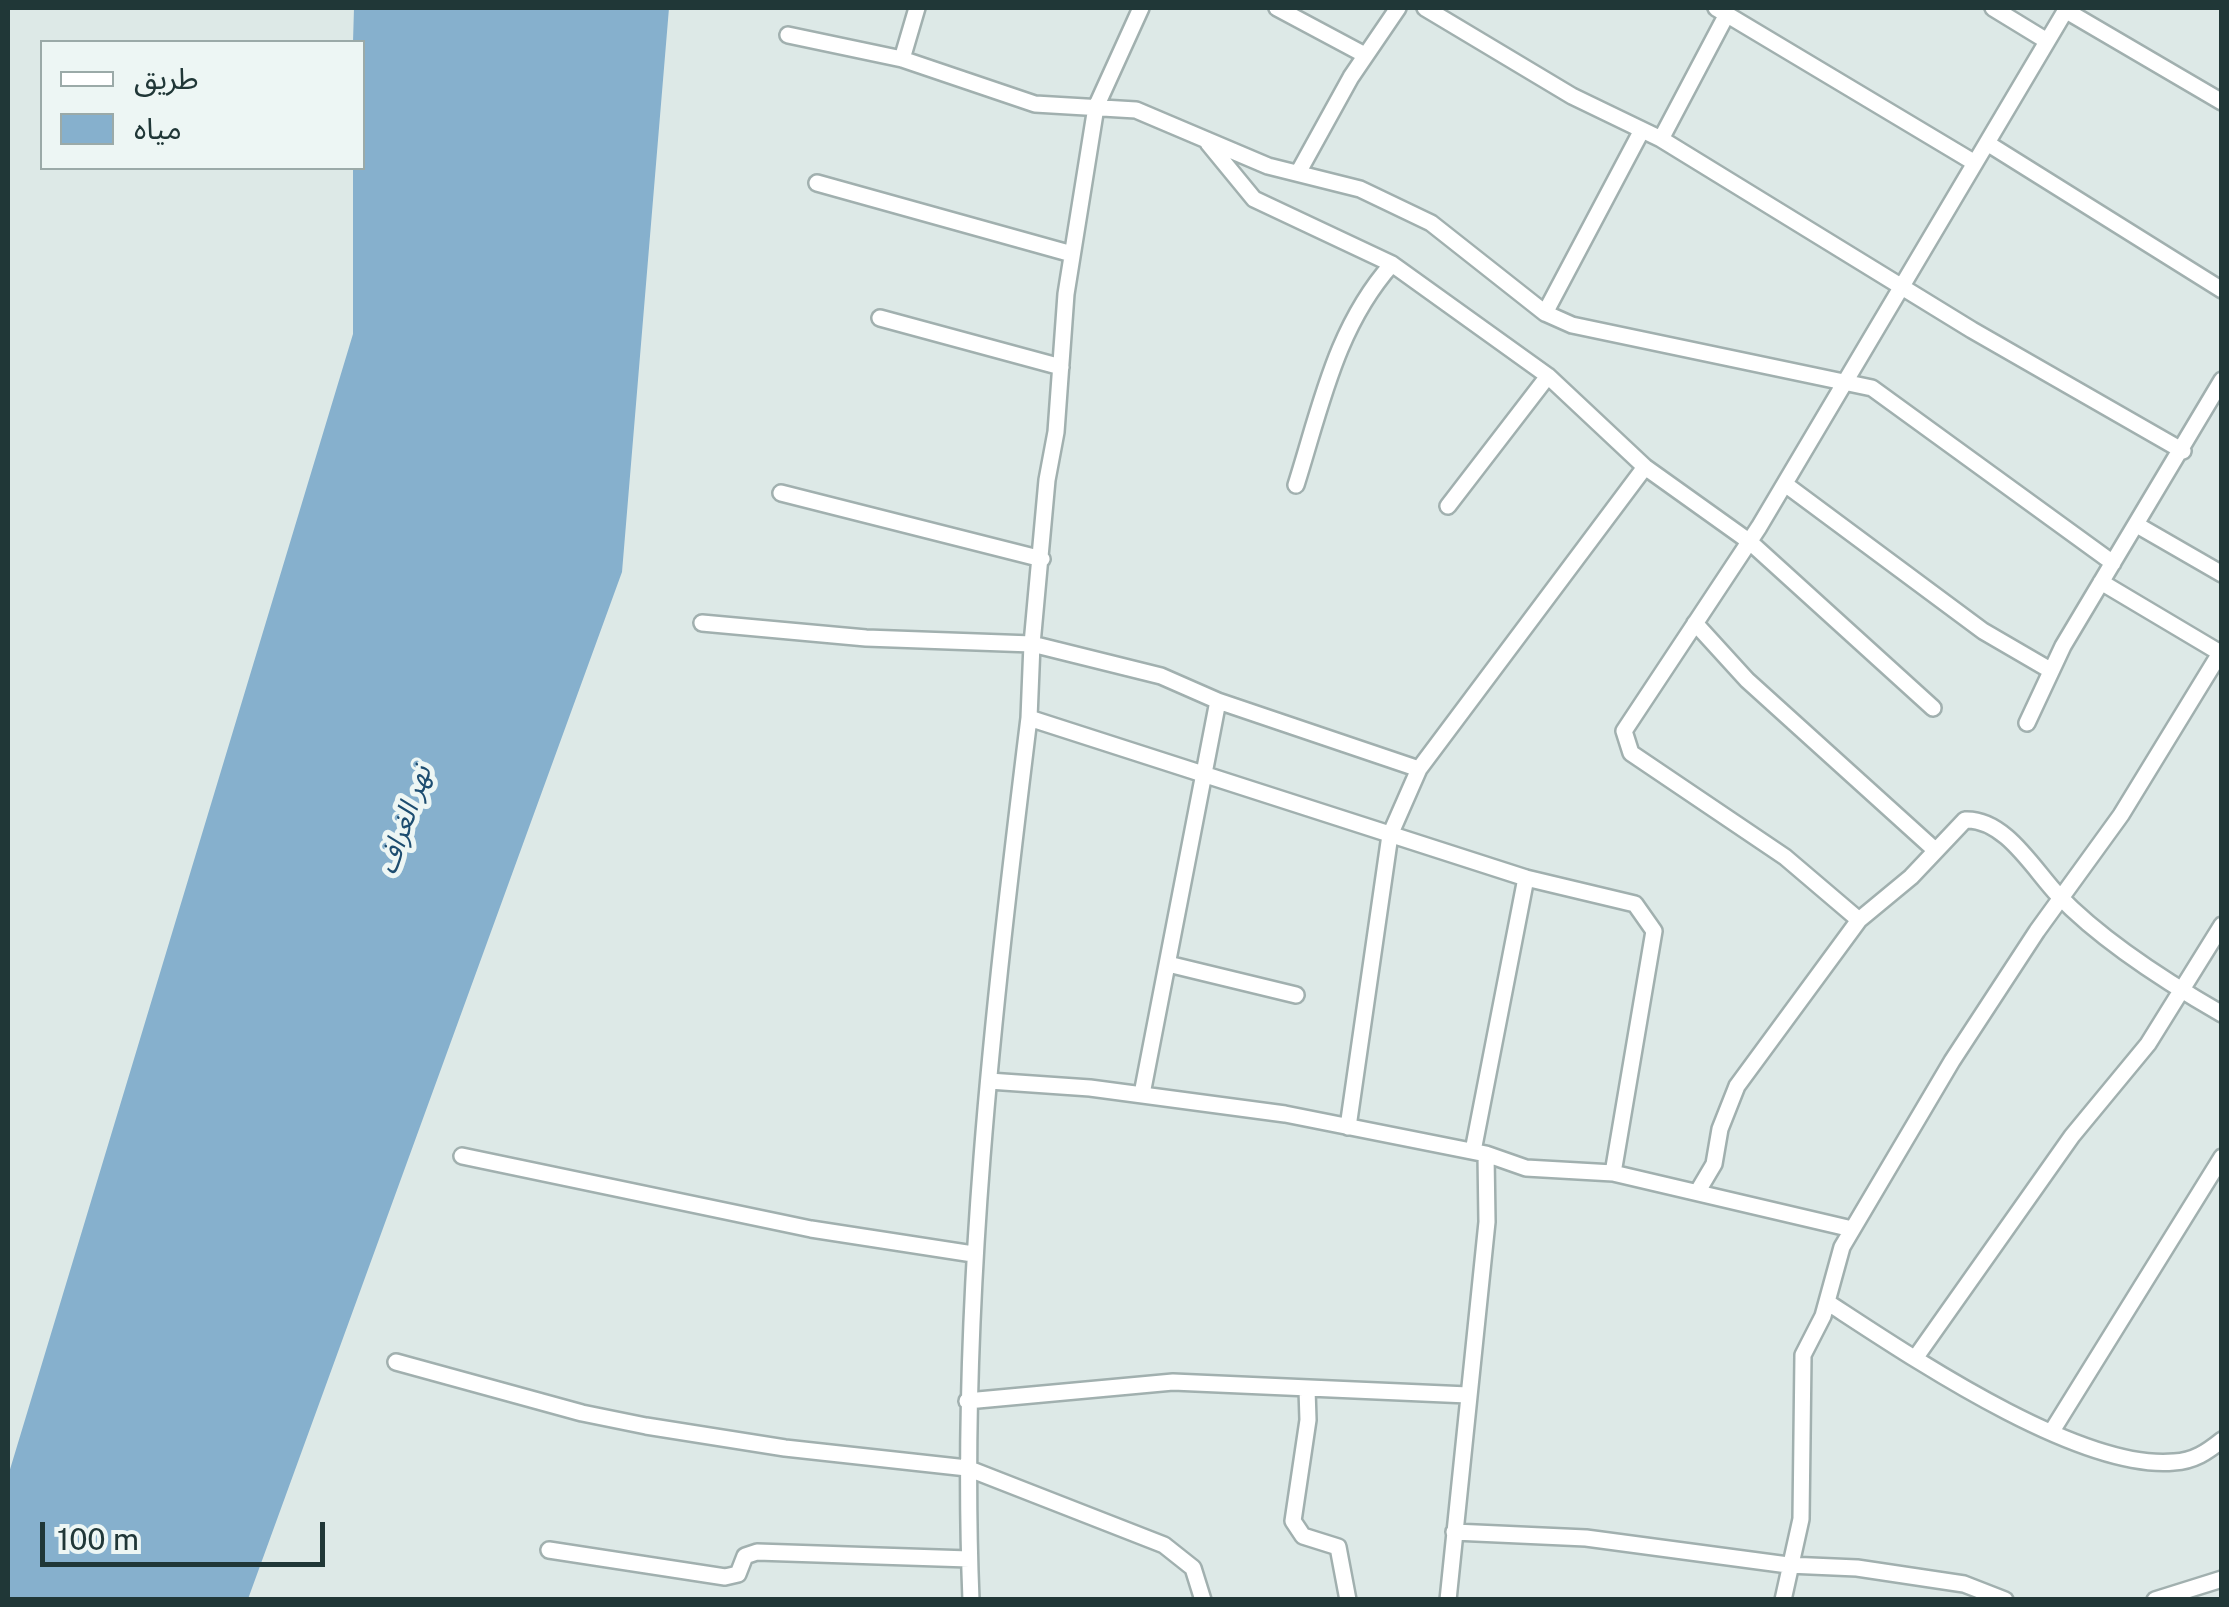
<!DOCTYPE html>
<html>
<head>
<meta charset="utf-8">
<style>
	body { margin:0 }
	#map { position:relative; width:2229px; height:1607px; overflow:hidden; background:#dde9e7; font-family:"Public Sans","Noto Sans Arabic",sans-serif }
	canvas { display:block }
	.frame { position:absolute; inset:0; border:10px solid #203737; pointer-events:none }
	.legend { position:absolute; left:40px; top:40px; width:325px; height:130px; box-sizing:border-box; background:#edf6f4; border:2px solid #9baaa8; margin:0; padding:12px 18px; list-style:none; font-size:30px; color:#203737 }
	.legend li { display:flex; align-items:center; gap:20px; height:50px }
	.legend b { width:50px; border:2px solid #9baaa8 }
	.scale { position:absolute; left:40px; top:1522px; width:285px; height:45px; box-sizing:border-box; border:5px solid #203737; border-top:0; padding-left:12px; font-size:30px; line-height:35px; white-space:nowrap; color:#203737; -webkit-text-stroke:8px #edf6f4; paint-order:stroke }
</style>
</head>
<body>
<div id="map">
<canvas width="2229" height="1607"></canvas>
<div class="frame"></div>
<ul class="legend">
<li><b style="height:12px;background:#fff"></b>طريق</li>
<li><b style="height:28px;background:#86b0cd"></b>مياه</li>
</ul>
<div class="scale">100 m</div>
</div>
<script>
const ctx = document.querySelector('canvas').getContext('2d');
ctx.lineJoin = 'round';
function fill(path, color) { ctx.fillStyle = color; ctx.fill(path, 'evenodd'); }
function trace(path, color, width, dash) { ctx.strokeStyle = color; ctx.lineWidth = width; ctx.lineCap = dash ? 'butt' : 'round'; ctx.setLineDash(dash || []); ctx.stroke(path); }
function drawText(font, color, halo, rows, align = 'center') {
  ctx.font = font + ' "Public Sans","Noto Sans Arabic",sans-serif'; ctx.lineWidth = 10; ctx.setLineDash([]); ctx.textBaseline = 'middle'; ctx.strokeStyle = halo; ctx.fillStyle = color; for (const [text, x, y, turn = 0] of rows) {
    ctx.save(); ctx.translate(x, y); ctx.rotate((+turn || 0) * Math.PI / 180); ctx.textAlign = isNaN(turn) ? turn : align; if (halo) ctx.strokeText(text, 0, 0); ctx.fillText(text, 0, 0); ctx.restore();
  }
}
const water = new Path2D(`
	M354 8H669L622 572 248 1599H8V1476L353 334V168H362V42H353Z`);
const street = new Path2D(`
	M1277 8 1365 55
	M1425 8 1572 96 1661 139 1972 330 2183 451
	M1716 8 1975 163
	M1993 8 2047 41
	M2065 10 2222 102
	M788 35 902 59 1035 104 1136 110 1268 166 1360 189 1431 223 1545 313 1572 325 1872 388 2113 563
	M902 59 917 8
	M1661 139 1727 14
	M1208 143 1254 199 1392 264 1548 376 1645 467 1750 542 1933 708
	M1987 143 2222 290
	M1298 173 1351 77 1398 8
	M817 183 1072 254
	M1545 313 1642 130
	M880 318 1061 367
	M1785 484 1983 631 2050 670
	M1296 485C1321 406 1336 327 1392 264
	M781 493 1042 559
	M1448 506 1548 376
	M2137 525 2222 574
	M2101 582 2222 654
	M702 623 866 638 1032 644 1161 676 1218 701 1142 1094
	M1695 623 1747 680 1935 850
	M1218 701 1419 769
	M1029 718 1526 878 1635 904 1654 931 1613 1173
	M2027 723 2063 646 2222 380
	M1859 920 1785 857 1631 753 1624 731 1759 527 2067 8
	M1168 964 1296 995
	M989 1081 1090 1088 1285 1114 1486 1154 1526 1168 1613 1173 1852 1229
	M1348 1127 1390 835 1419 769 1645 467
	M1473 1151 1526 878
	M462 1156 811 1229 973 1254
	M1698 1191 1714 1164 1720 1129 1737 1086 1859 920 1911 877 1965 820C2005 818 2034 870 2058 895 2101 940 2168 983 2222 1014
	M1827 1302C1907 1354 2078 1471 2174 1462 2194 1461 2207 1452 2222 1440
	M1916 1357 2072 1136 2148 1044 2222 925
	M396 1362 582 1413 646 1426 785 1448 967 1468 1164 1545 1193 1568 1203 1600
	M1307 1389 1308 1420 1293 1521 1303 1536 1338 1547 1348 1600
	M967 1401 1173 1382 1468 1395
	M2052 1431 2222 1157
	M1454 1532 1586 1538 1788 1565 1857 1568 1964 1584 2005 1600
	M549 1550 725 1577 738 1574 745 1556 757 1552 969 1559
	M971 1600C959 1303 993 1011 1029 718L1032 644 1047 480 1056 432 1066 294 1096 107 1141 8
	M1448 1600 1487 1222 1486 1154
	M1783 1600 1801 1519 1803 1355 1823 1316 1842 1247 1952 1061 2037 931 2121 815 2222 650
	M2155 1600 2222 1579`);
const waterNames = [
	["نهر الغراف",405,820,-71]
];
fill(water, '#86b0cd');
trace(street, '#a1b0af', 20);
trace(street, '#fff', 15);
drawText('italic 28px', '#1d4d70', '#edf6f4', waterNames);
</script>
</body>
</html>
